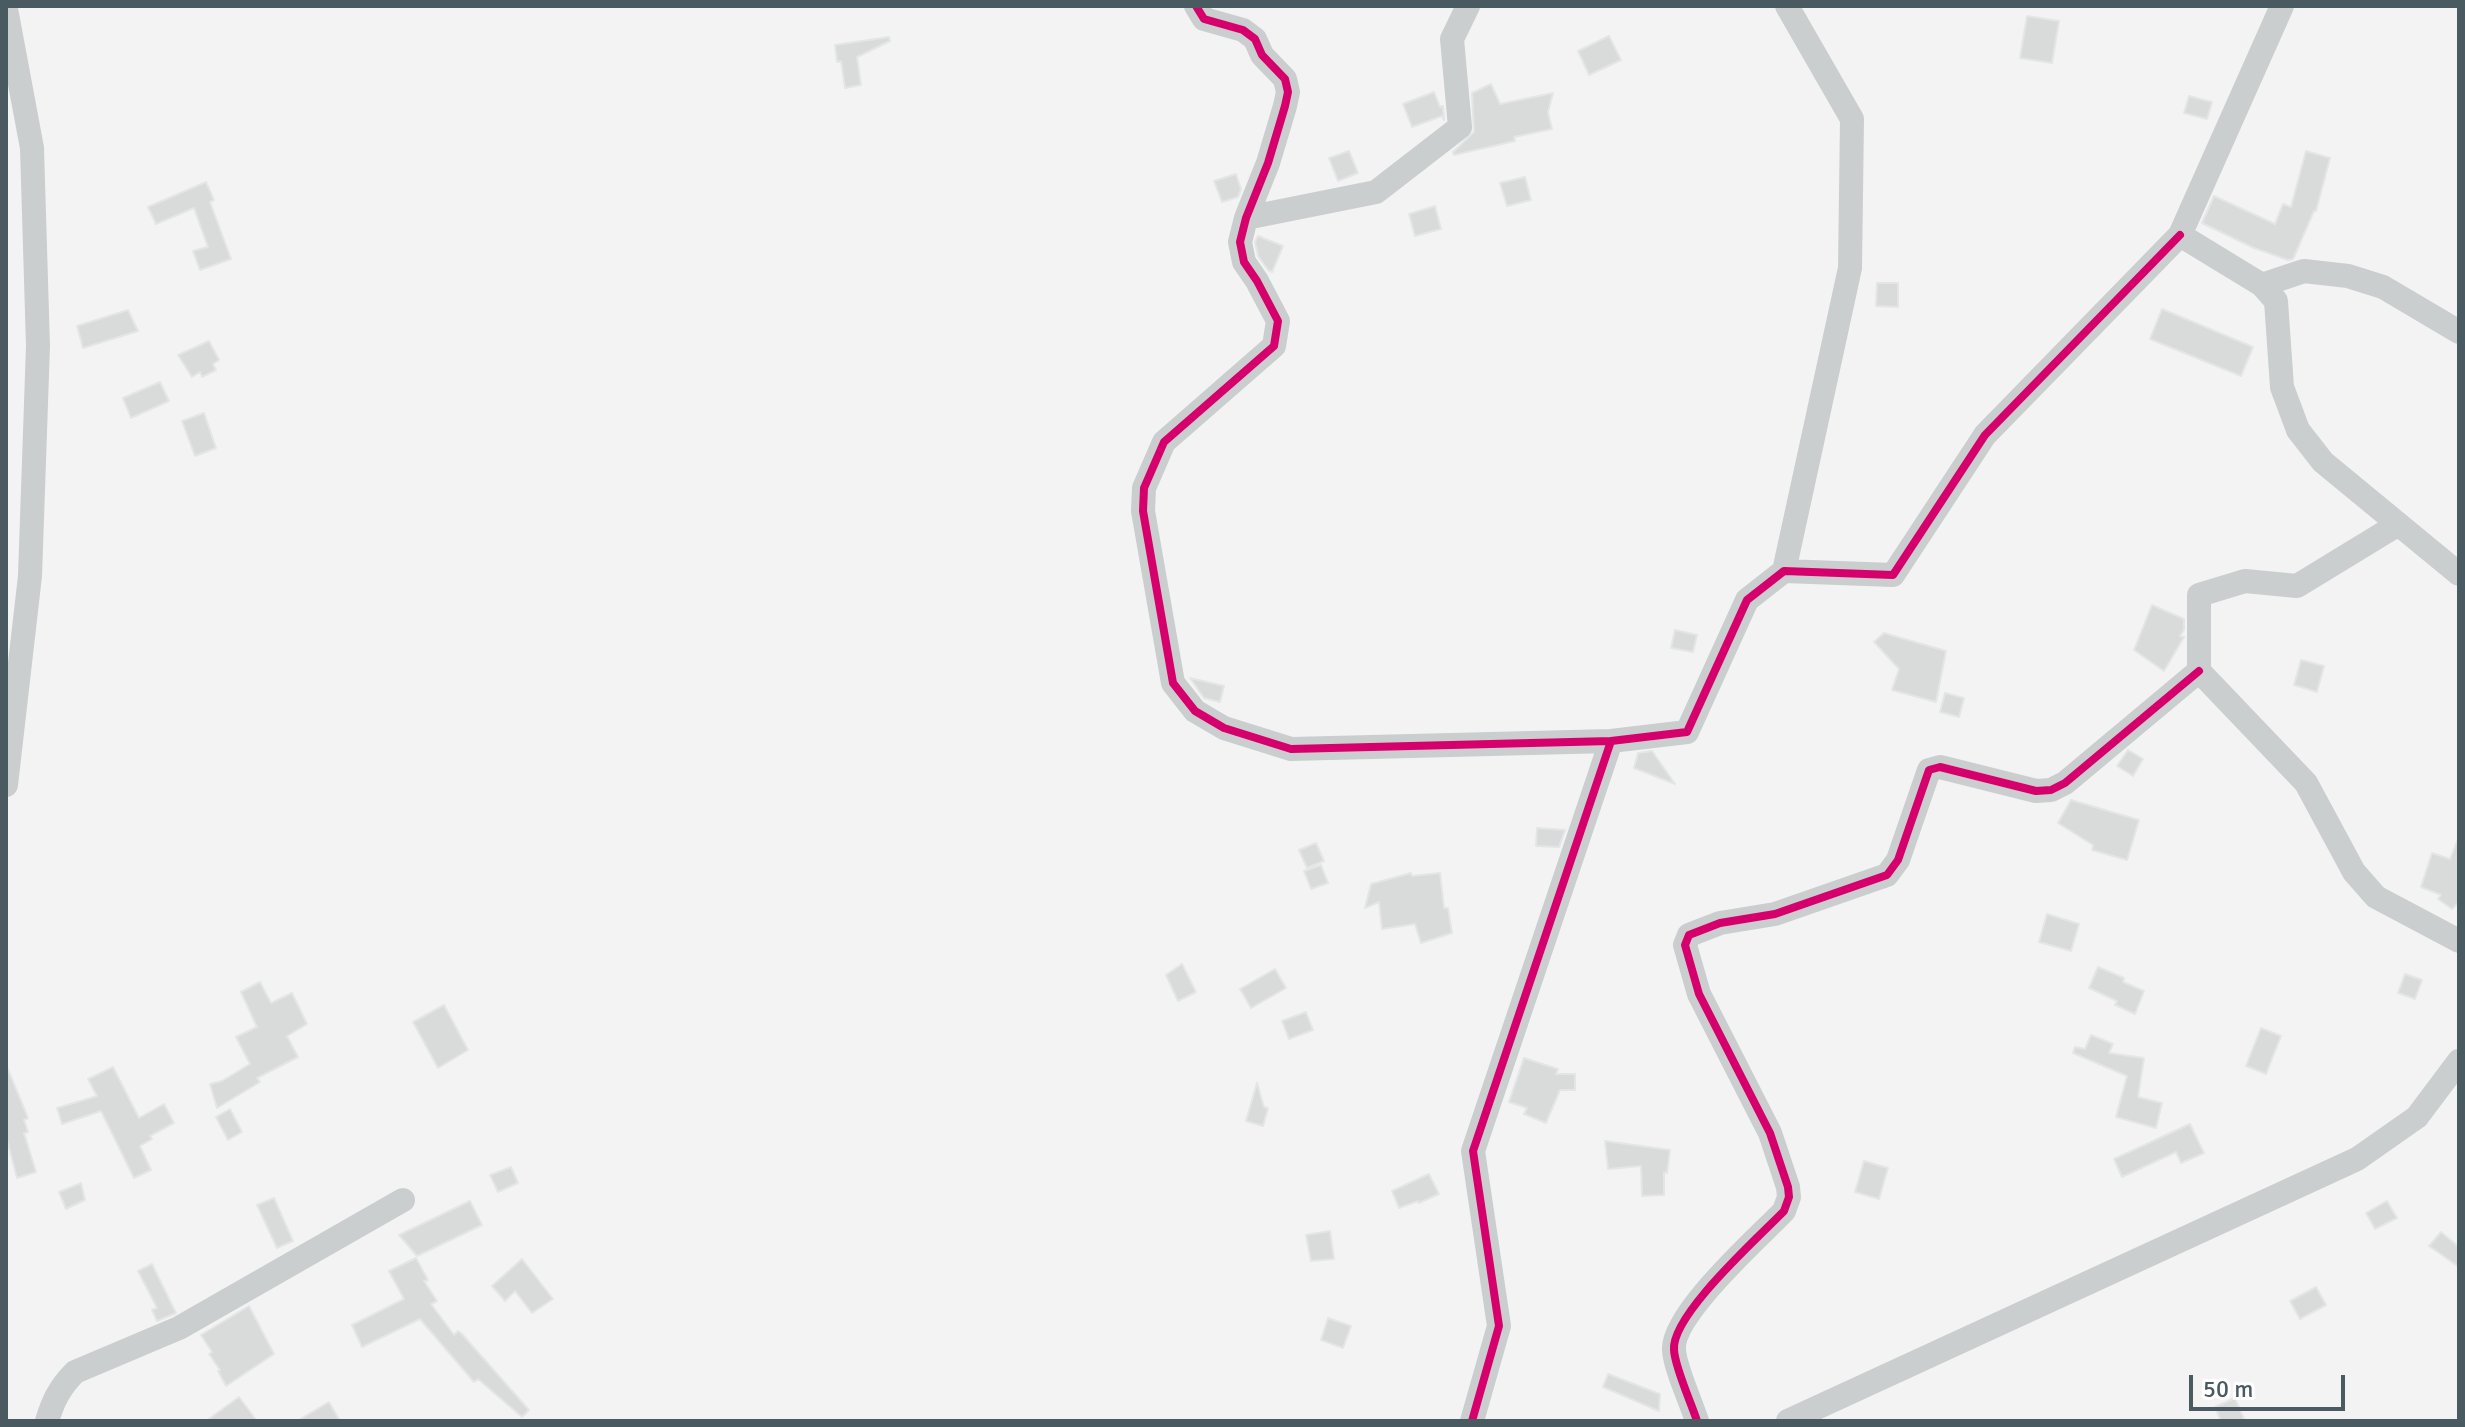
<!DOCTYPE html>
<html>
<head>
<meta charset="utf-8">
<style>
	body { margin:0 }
	#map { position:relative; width:2465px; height:1427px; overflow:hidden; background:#f3f3f3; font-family:Signika,sans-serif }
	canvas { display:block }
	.frame { position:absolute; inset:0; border:8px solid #495b60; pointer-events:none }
	.scale { position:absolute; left:2189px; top:1375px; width:156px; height:36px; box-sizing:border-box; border:4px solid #495b60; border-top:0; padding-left:10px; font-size:24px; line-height:28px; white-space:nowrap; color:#495b60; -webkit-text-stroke:6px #fff; paint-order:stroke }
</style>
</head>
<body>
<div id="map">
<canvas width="2465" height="1427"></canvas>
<div class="frame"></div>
<div class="scale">50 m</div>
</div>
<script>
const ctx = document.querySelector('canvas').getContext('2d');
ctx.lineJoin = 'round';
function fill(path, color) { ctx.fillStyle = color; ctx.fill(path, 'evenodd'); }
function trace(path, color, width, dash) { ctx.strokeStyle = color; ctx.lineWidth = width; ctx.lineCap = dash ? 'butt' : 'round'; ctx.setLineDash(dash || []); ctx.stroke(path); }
const building = new Path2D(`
	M2027 16 2059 21 2052 63 2020 58Z
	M1609 36 1621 60 1589 75 1578 51Z
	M889 37 890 41 857 57 861 85 845 88 841 61 837 62 835 45Z
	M1491 84 1500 104 1553 93 1548 112 1552 129 1514 137 1515 141 1454 155 1453 152 1474 132 1472 93Z
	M1434 92 1440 107 1443 106 1444 120 1442 116 1412 127 1403 104Z
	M2189 96 2212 102 2207 119 2184 113Z
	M1349 151 1358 173 1338 181 1329 158Z
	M2306 151 2330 158 2316 211H2314L2293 259 2288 260 2254 248 2202 223 2214 196 2275 224 2283 204 2291 207Z
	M1236 174 1241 189 1238 197 1222 202 1214 181Z
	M1525 177 1531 200 1507 206 1500 183Z
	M206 182 214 200 210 202 231 259 200 270 193 251 208 247 194 208 156 224 148 207Z
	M1435 206 1441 229 1415 236 1409 214Z
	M1258 236 1283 246 1272 272 1268 270 1258 256 1255 242Z
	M1877 283H1898V307L1876 306Z
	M2162 309 2253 347 2241 376 2150 339Z
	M128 310 138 331 83 348 77 326Z
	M209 341 219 360 213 364 216 370 202 377 200 372 192 377 178 355Z
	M160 382 169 401 131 418 123 398Z
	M204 413 216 448 195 456 182 421Z
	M2152 605 2184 619V630L2180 636 2184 637 2164 671 2134 650Z
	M1675 630 1697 635 1693 652 1671 648Z
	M1884 633 1946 651 1936 702 1892 690 1899 669 1874 642Z
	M2301 660 2324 666 2317 692 2294 685Z
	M1190 678 1224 686 1220 702 1204 698Z
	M1945 693 1964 698 1959 717 1940 712Z
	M2128 750 2143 759 2133 776 2117 766Z
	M1652 751 1675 784 1634 768 1638 753Z
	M2071 800 2139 820 2127 860 2092 850 2093 845 2058 823Z
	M1537 828 1565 830 1559 847 1536 846Z
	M2458 839 2459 902 2452 909 2438 899 2441 895 2421 887 2432 853 2450 859Z
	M1316 843 1324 861 1307 868 1299 850Z
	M1321 865 1328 883 1311 889 1304 871Z
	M1411 873 1412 876 1440 873 1444 908H1448L1452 933 1421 943 1415 924 1382 929 1379 902 1365 908 1371 884Z
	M2047 914 2079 924 2071 951 2039 942Z
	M1182 964 1196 992 1178 1001 1166 975Z
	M2098 967 2124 978 2123 982 2144 991 2135 1014 2115 1005 2117 1001 2089 988Z
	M1275 969 1286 988 1251 1008 1240 989Z
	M2405 974 2422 980 2415 999 2398 993Z
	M260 982 271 1003 292 993 307 1024 287 1036 298 1057 257 1078 260 1082 217 1108 210 1084 222 1081 250 1064 236 1037 257 1027 241 992Z
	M444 1005 468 1050 438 1068 413 1022Z
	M1306 1012 1313 1030 1289 1039 1282 1021Z
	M2261 1028 2281 1036 2266 1074 2246 1066Z
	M2091 1035 2113 1044 2109 1053 2144 1058 2138 1097 2162 1103 2156 1128 2116 1117 2127 1076 2073 1053 2075 1047 2085 1049Z
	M1524 1058 1558 1069 1556 1074H1575V1090H1560L1546 1123 1524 1114 1527 1108 1509 1102Z
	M7 1067 28 1118 24 1120 28 1132 24 1133 36 1172 17 1178 6 1136Z
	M113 1067 139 1118 164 1104 174 1123 150 1136 152 1139 140 1146 151 1170 134 1178 101 1111 62 1124 57 1108 97 1096 88 1079Z
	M1257 1083 1264 1107 1268 1108 1263 1126 1246 1121Z
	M230 1109 242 1132 228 1140 216 1117Z
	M2190 1124 2204 1153 2181 1163 2176 1152 2122 1177 2114 1159Z
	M1605 1141 1670 1150 1667 1173 1664 1172V1195L1642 1196 1641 1166 1608 1169Z
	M1864 1161 1888 1168 1879 1199 1855 1192Z
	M511 1167 518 1183 498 1192 490 1175Z
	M1429 1174 1439 1194 1419 1203 1418 1201 1399 1208 1392 1191Z
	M81 1183 85 1200 66 1209 59 1192Z
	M274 1198 293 1241 277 1248 257 1205Z
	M470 1201 482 1225 417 1256 399 1235Z
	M2387 1201 2397 1218 2375 1229 2366 1213Z
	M1330 1231 1334 1259 1311 1261 1306 1235Z
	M2441 1232 2459 1247V1267L2429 1246Z
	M416 1258 428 1280 424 1281 437 1301 431 1304 454 1335 458 1331 461 1333 529 1410 522 1417 478 1379 474 1382 420 1319 362 1347 352 1325 404 1299 389 1271Z
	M522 1259 553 1299 532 1313 515 1291 505 1301 492 1286Z
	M152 1264 176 1313 157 1321 152 1310 157 1308 138 1271Z
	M2316 1287 2326 1305 2300 1319 2290 1301Z
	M249 1306 274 1354 226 1386 218 1371 220 1370 209 1354 212 1352 201 1335Z
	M1328 1318 1351 1326 1343 1348 1321 1340Z
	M1608 1374 1660 1394 1659 1411 1603 1387Z
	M239 1397 257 1421H206Z
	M2235 1398 2245 1421H2221L2215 1407Z
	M329 1402 340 1421H297Z`);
const street = new Path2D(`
	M1196 6 1204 19 1243 30 1255 39 1262 55 1285 79 1288 92 1285 106 1268 163 1246 218 1240 242 1244 262 1257 281 1278 321 1274 346 1164 442 1144 488 1143 511 1173 683 1195 711 1224 728 1291 749 1611 741
	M2282 6 2180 235 2262 285 2276 301 2282 387 2298 430 2323 462 2459 574
	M6 9 32 148 38 346 30 576 6 785
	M1246 218 1376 192 1460 127 1452 39 1468 6
	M2262 285 2304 271 2348 276 2383 287 2459 332
	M2397 525 2297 586 2245 581 2199 595V671L2306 783 2354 872 2376 897 2459 941
	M1784 571 1850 268 1852 119 1787 6
	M47 1421C53 1401 60 1387 75 1372L179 1328 403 1200
	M1472 1421 1499 1326 1473 1151 1611 741 1687 732 1747 600 1784 571 1893 575 1985 435 2180 235
	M1697 1421C1691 1402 1675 1368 1674 1350 1671 1315 1758 1238 1784 1211L1789 1197 1788 1187 1770 1133 1699 994 1685 945 1689 935 1720 923 1775 914 1887 875 1898 860 1929 770 1940 767 2036 791 2051 790 2065 783 2199 671
	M1788 1421 2357 1159 2417 1117 2459 1061`);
const cycleway = new Path2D(`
	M1196 6 1204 19 1243 30 1255 39 1262 55 1285 79 1288 92 1285 106 1268 163 1246 218 1240 242 1244 262 1257 281 1278 321 1274 346 1164 442 1144 488 1143 511 1173 683 1195 711 1224 728 1291 749 1611 741
	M1472 1421 1499 1326 1473 1151 1611 741 1687 732 1747 600 1784 571 1893 575 1985 435 2180 235
	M1697 1421C1691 1402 1675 1368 1674 1350 1671 1315 1758 1238 1784 1211L1789 1197 1788 1187 1770 1133 1699 994 1685 945 1689 935 1720 923 1775 914 1887 875 1898 860 1929 770 1940 767 2036 791 2051 790 2065 783 2199 671`);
fill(building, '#d9dbdb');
trace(building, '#e4e5e6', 2);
trace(street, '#cacecf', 24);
trace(cycleway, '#d6006c', 8);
</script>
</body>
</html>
